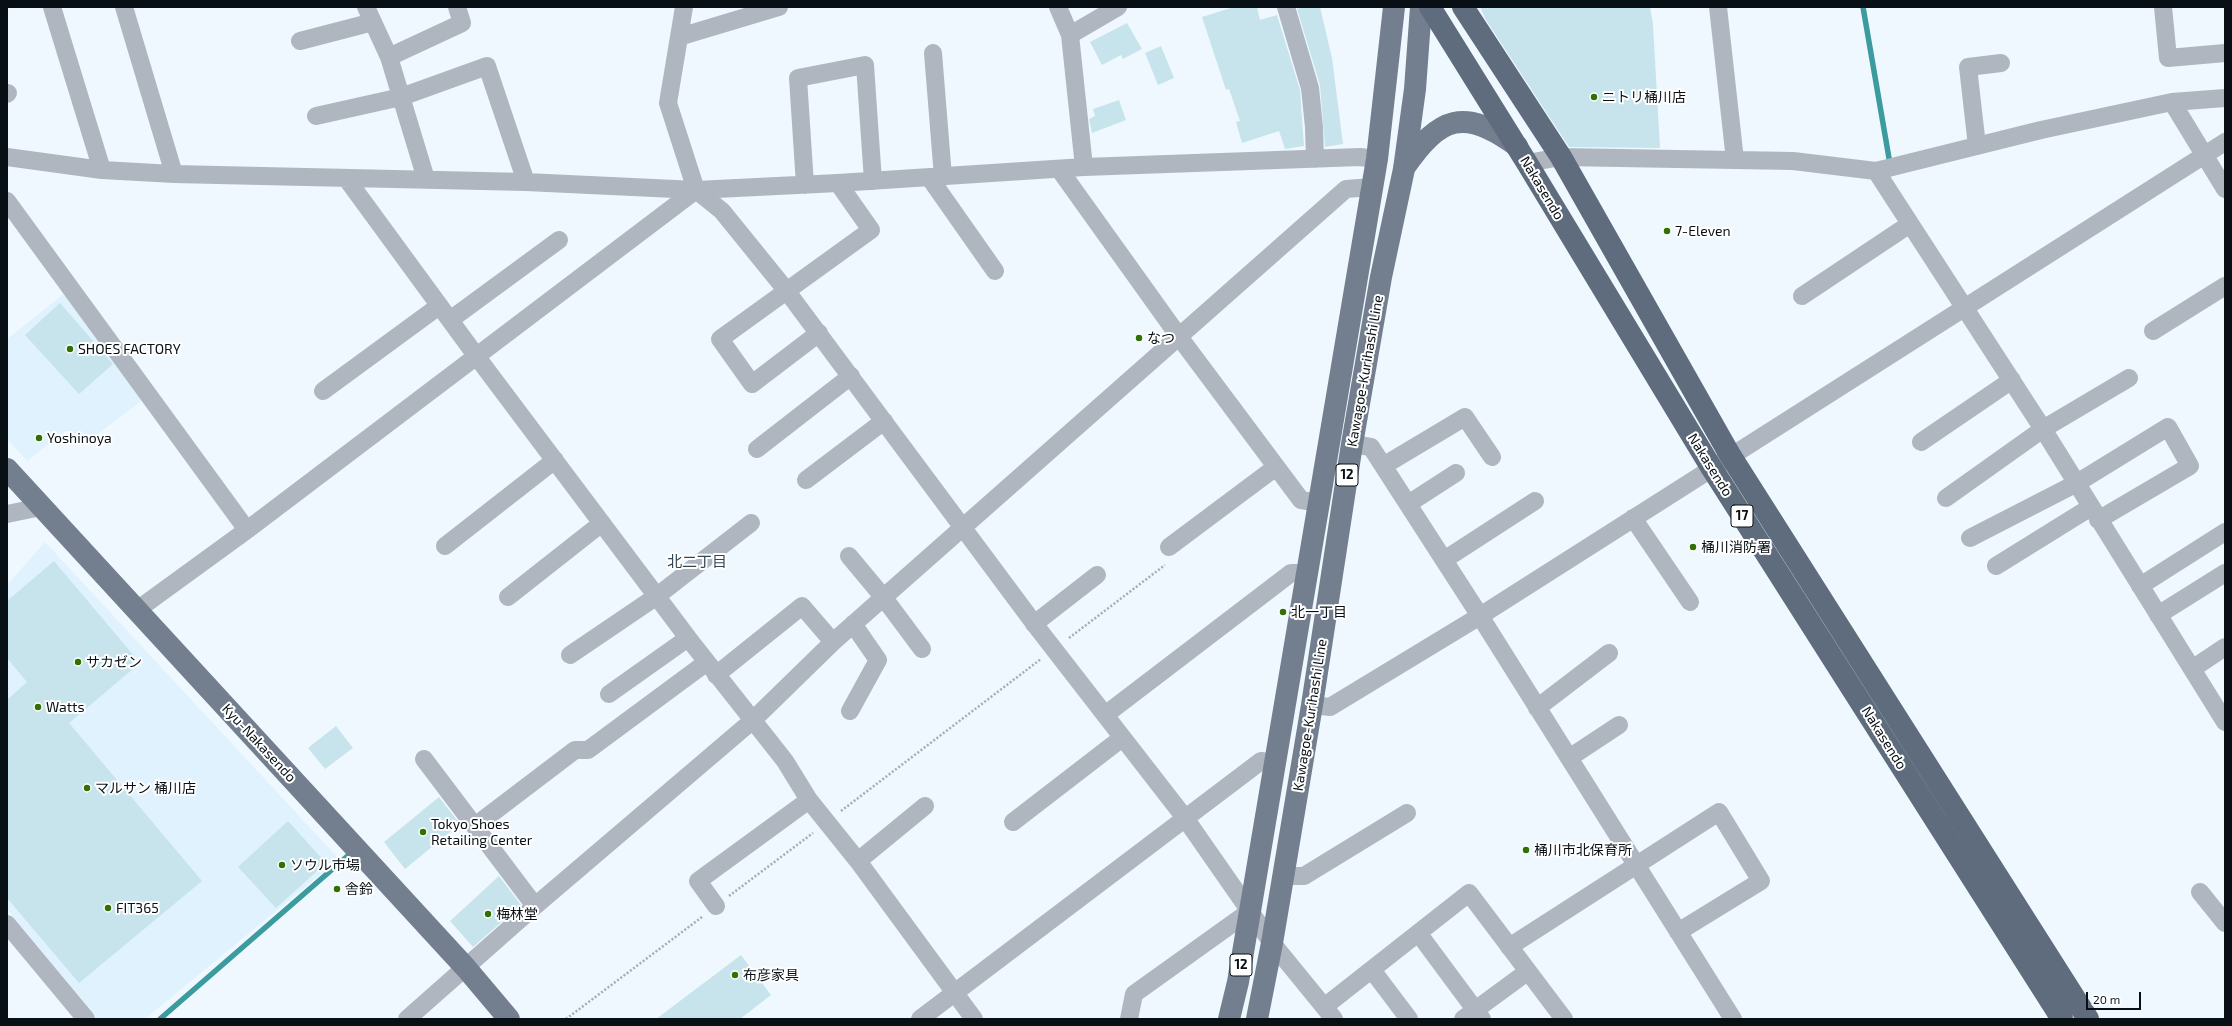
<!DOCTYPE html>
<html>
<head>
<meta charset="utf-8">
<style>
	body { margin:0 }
	#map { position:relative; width:2232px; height:1026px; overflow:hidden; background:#eff8fe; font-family:"Exo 2",sans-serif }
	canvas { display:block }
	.frame { position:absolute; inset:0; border:8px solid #081015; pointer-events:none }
	.scale { position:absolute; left:2086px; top:992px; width:55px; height:18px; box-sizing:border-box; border:2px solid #081015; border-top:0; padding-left:5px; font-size:12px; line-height:14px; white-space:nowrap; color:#081015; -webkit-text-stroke:3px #fff; paint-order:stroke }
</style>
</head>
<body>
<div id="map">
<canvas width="2232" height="1026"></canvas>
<div class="frame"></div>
<div class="scale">20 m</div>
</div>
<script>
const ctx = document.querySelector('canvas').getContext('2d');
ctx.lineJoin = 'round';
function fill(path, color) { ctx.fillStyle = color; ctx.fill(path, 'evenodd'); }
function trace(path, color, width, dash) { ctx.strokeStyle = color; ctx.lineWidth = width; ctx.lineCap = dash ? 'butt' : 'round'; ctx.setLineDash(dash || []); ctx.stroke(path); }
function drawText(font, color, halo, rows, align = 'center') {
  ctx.font = font + ' "Exo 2","Noto Sans JP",sans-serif'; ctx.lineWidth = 4; ctx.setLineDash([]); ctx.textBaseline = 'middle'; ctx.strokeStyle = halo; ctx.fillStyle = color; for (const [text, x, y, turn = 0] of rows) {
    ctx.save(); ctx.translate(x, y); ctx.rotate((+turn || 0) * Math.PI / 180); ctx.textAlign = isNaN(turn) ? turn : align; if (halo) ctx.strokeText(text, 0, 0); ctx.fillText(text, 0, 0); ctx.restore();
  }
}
const built = new Path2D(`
	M65 293 144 399 90 440 84 433 75 441 67 430 27 461 7 439V339Z
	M45 542 339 859 145 1019H97L7 909V585Z`);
const stream = new Path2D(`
	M1863 7 1890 164
	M160 1019 351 853`);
const building = new Path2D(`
	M1234 7H1257L1260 20 1277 15 1300 90 1304 146 1285 149 1279 131 1242 143 1236 122 1240 121 1229 89 1226 90 1202 17Z
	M1303 7H1320L1332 58 1343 144 1325 147 1320 85 1297 9Z
	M1480 7H1650L1653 24 1660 148 1569 147 1486 20Z
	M1127 23 1142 49 1123 59 1121 55 1102 65 1090 42Z
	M1161 46 1174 78 1158 85 1145 53Z
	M1119 100 1126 120 1092 133 1089 119 1095 116 1093 109Z
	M60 303 113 364 79 394 25 335Z
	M54 561 140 663 69 723 202 881 79 983 7 898V700L27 682 7 658V601Z
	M336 726 353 748 325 769 308 748Z
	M439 797 460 824 405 869 384 842Z
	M288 821 326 863 276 908 238 867Z
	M499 876 521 905 473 947 450 921Z
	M741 955 771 995 740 1019H656Z`);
const path = new Path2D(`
	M1069 638 1165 565
	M841 811 1041 659
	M729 896 813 833
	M566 1019 702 917`);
const minor = new Path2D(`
	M52 7 102 170
	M124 7 174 174
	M366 7 389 57 426 179
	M684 7 668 103 696 190 722 211 786 290 1036 626 1185 818 1272 943 1334 1019
	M1058 7 1070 35 1084 167
	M1286 7 1310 88 1314 127 1315 159
	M1718 7 1735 160
	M2163 7 2168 58 2225 53
	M1070 35 1118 7
	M679 37 779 7
	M300 41 373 22
	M933 53 943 177
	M389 57 462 23 457 7
	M7 94 8 93
	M2172 102 2225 189
	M316 116 401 97 487 66 526 182
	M1977 146 1968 67 2001 63
	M7 157 102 170 174 174 526 182 696 190 838 183 1084 167 1360 157 1377 159
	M1527 163 1561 157 1793 161 1876 171 2041 130 2172 102 2225 98
	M1059 169 1180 338 1301 500 1319 503
	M1876 171 2043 429 2225 722
	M929 177 995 271
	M346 178 477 357 688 638 785 761 809 800 858 861 974 1019
	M805 185 798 78 865 65 873 181
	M7 201 247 530
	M1802 296 1910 224
	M450 320 559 240
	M2153 331 2225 286
	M819 333 752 384 720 339 871 230 838 183
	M323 391 439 306
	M1921 442 2012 380
	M1352 444 1371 447 1480 616 1733 1019
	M757 449 851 376
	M1383 466 1465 417 1492 457
	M806 480 884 421
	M1946 498 2043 429 2129 378
	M1408 504 1456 473
	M7 514 41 507
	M1633 518 1690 602
	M1970 538 2077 483 2168 427 2190 466 2098 520
	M445 546 555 460
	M1169 547 1276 467
	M849 556 884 598 922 649
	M1444 560 1535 501
	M1996 566 2091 507
	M2140 586 2225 532
	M508 597 602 523
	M137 610 247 530 696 190
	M2158 615 2225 573
	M1034 624 1097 575
	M570 655 657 596 751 523
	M2192 669 2225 647
	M716 675 802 606 833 642
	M609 694 688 638
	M1312 705 1330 707 1480 616 2225 142
	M1537 708 1609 653
	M850 711 878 660 853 624
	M1105 715 1291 573H1307
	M1569 758 1619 725
	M424 759 535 906
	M1013 822 1122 738
	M475 826 575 750H588L707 662
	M858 861 925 806
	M1283 876H1304L1407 813
	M2200 892 2225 923
	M716 906 698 881 809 800
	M7 924 86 1019
	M1419 934 1482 1019
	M1509 947 1719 812 1761 881 1678 932
	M1372 970 1409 1019
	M1324 1007 1469 893 1564 1019
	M407 1019 535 906 752 721 833 642 1346 189 1372 187
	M920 1019 1261 761 1275 763
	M1129 1019 1134 994 1250 911
	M1463 1019 1527 972`);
const major = new Path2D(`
	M1404 168C1440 116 1464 107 1517 146
	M7 469 466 968 509 1019
	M1229 1019 1238 982 1250 911 1377 159 1394 7
	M1257 1019 1272 943 1312 705 1352 444 1381 277 1404 169 1415 89 1421 7`);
const highway = new Path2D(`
	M1430 7 1527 163 1711 467 2062 1019
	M1463 7 1561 157 1730 455 2088 1019`);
const markers = [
	[1594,97,4,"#327004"],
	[1667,231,4,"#327004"],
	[1139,338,4,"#327004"],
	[70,349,4,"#327004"],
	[39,438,4,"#327004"],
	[1693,547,4,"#327004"],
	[1283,612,4,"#327004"],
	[78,662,4,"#327004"],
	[38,707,4,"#327004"],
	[87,788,4,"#327004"],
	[423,832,4,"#327004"],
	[1526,850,4,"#327004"],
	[282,865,4,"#327004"],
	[337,889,4,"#327004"],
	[108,908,4,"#327004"],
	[488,914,4,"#327004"],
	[735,975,4,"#327004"]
];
const shields = [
	[1347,475,22],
	[1742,516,22],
	[1241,965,22]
];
const shieldNames = [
	["12",1347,475],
	["17",1742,516],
	["12",1241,965]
];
const poiNames = [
	["ニトリ桶川店",1602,97],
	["7-Eleven",1675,231],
	["なつ",1147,338],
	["SHOES FACTORY",78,349],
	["Yoshinoya",47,438],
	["桶川消防署",1701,547],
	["北一丁目",1291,612],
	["サカゼン",86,662],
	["Watts",46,707],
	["マルサン 桶川店",95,788],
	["Tokyo Shoes",431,824],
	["Retailing Center",431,840],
	["桶川市北保育所",1534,850],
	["ソウル市場",290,865],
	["舎鈴",345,889],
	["FIT365",116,908],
	["梅林堂",496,914],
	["布彦家具",743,975]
];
const streetNames = [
	["Nakasendo",1542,188,59],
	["Kawagoe-Kurihashi Line",1365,371,-80],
	["Nakasendo",1710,465,58],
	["Kawagoe-Kurihashi Line",1310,715,-81],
	["Nakasendo",1884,738,58],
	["Kyu-Nakasendo",259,743,47]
];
const neighbourhoodNames = [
	["北二丁目",697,562]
];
fill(built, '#dff2fe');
trace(stream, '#3c9b9e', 5.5);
fill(building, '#c7e4ec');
trace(path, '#a4adb2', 2.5, [2, 2]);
trace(minor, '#afb6bf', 18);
trace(major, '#737f8f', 22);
trace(highway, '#5e6c7d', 22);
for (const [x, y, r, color] of markers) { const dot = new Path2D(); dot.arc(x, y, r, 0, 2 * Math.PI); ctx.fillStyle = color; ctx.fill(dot); trace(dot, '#fff', 1.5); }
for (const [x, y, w] of shields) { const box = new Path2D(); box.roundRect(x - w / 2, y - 11, w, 22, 3); ctx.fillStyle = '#fff'; ctx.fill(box); trace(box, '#081015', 1); }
drawText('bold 13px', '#081015', null, shieldNames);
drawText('14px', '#081015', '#fff', poiNames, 'left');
drawText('14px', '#081015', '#fff', streetNames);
drawText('15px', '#324753', '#fff', neighbourhoodNames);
</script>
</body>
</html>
